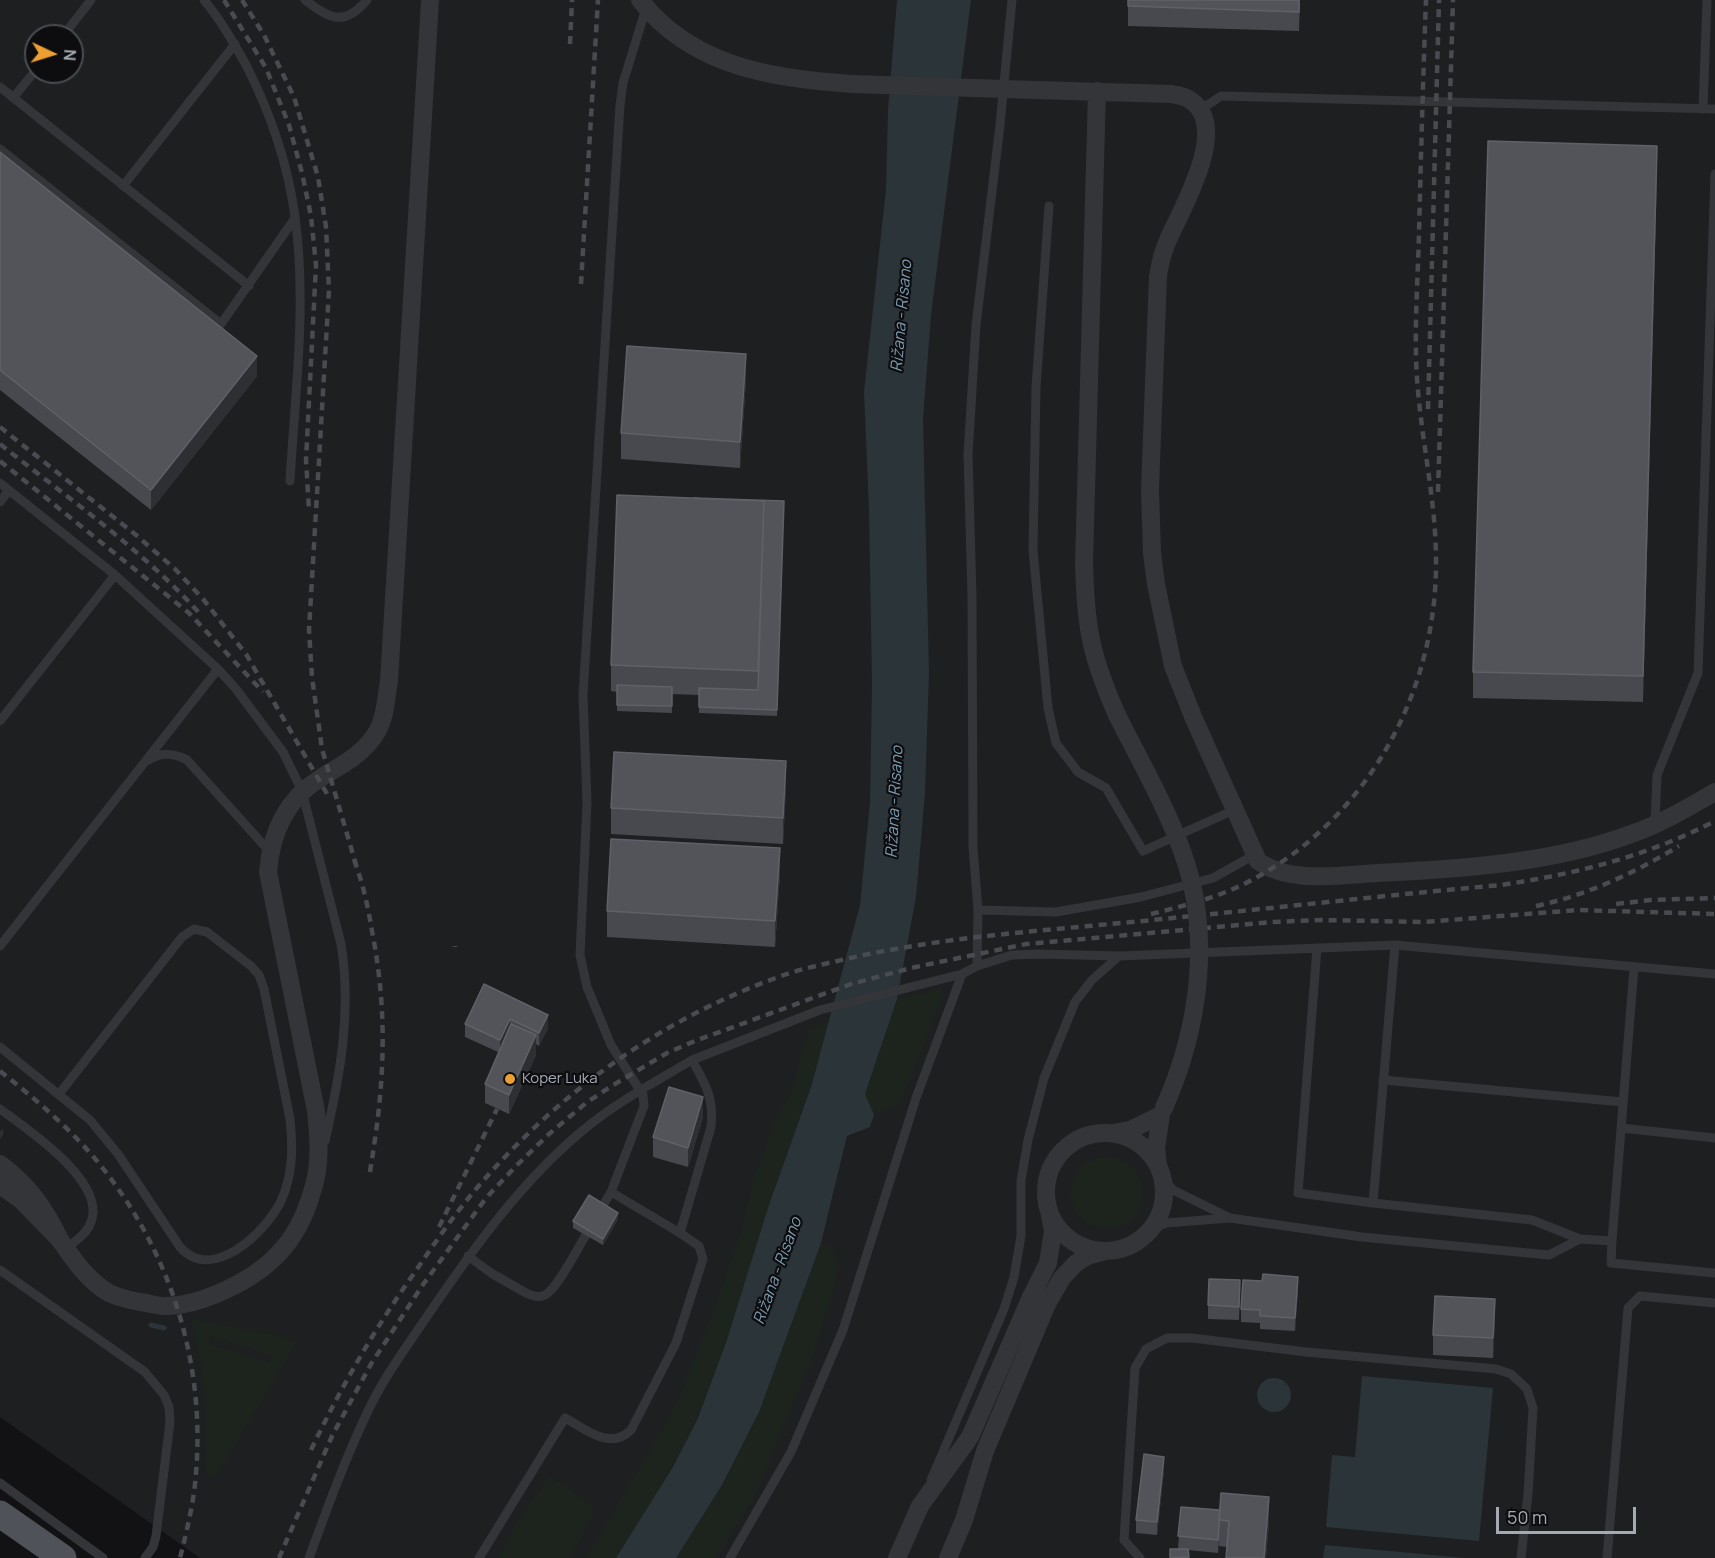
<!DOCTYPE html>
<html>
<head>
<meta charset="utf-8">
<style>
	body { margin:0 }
	#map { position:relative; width:1715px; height:1558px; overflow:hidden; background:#121214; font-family:Manrope,sans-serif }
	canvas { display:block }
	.north { position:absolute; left:24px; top:24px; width:60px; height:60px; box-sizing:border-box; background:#0d0d0f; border:2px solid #494c51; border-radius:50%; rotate:94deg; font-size:16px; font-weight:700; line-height:24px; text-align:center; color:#a4aab4 }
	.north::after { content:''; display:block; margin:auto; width:21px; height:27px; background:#eda031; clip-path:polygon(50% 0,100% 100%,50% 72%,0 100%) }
	.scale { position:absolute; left:1496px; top:1507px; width:140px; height:27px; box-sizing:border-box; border:3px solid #a4aab4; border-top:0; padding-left:8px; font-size:18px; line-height:21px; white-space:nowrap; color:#a4aab4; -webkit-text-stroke:4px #0d0d0f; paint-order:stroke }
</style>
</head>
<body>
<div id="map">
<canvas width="1715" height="1558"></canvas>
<div class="north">N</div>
<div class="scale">50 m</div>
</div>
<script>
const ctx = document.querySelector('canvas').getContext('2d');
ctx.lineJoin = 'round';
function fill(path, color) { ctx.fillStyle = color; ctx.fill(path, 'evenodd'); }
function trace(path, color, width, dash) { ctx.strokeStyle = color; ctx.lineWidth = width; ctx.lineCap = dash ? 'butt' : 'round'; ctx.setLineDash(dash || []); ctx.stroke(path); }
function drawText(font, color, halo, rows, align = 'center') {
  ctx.font = font + ' Manrope,sans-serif'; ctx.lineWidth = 4.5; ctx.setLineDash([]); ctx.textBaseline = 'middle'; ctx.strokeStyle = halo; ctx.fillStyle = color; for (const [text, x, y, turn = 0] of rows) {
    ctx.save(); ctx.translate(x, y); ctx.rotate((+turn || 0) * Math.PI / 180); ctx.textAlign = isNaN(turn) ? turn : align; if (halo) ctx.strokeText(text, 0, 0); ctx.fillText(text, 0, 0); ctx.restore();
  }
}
const built = new Path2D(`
	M0 0H1715V1558H200L0 1417ZM36 36H72V72H36Z`);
const green = new Path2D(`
	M935 990H943L942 995 901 1103 874 1115 865 1095 897 999Z
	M833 1019C813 1083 789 1146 768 1209 745 1278 728 1355 696 1420 673 1468 645 1513 616 1558H587L677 1404 717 1302 742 1229 754 1180 775 1122 790 1095 809 1031Z
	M1071 1193a36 36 0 1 1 72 0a36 36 0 1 1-72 0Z
	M821 1243 833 1249 838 1271 813 1356 756 1492 717 1558H676L724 1483 759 1412Z
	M191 1318 279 1336 296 1343 216 1476 206 1473C206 1421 206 1369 191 1318ZM209 1335 272 1356 269 1363 210 1344Z
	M550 1476C568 1490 580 1492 595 1511L569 1558H498L522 1515Z`);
const water = new Path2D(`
	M897 0H971L931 315 923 419 929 672 925 793 916 897 897 999 865 1094 874 1115 870 1127 847 1136 821 1243 759 1412 722 1485 676 1558H616L673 1467 698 1418 726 1343 768 1208 812 1084 860 905 870 802 872 684 869 510 864 392 886 189 888 110Z
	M1362 1376 1493 1388 1479 1541 1326 1527 1332 1455 1355 1457Z
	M1257 1395a17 17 0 1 1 34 0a17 17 0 1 1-34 0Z
	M1325 1545 1465 1558H1323Z`);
const stream = new Path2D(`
	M151 1325 164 1328`);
const lane = new Path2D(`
	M204 0C221 20 234 43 246 65 270 112 288 164 295 217 307 304 295 394 290 481
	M305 0C330 19 344 27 367 0
	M63 36 91 0
	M0 87 249 286
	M13 98 36 70
	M1703 109 1707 0
	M1200 110 1221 96 1715 109
	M0 149 221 324 295 218
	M123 186 235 44
	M1049 206 1036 387 1033 550 1048 708 1056 743 1078 772 1106 788 1143 851 1234 810
	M0 483 115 575 218 669 236 689 283 752 302 791 341 944C352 1011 340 1076 325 1141
	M0 502 9 490
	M0 721 115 575
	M149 760C161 752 175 753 187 760L270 852
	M1655 823 1657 775 1698 673 1715 174
	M978 910 1056 912 1141 897 1213 878 1254 855
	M0 946 218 669
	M1317 948 1298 1193 1373 1203 1532 1220 1580 1239 1612 1241 1611 1263 1715 1273
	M977 966 978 910 973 847 972 596 968 455 976 325 1000 125 1012 0
	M0 1047 90 1120 118 1154 180 1247C212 1284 266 1232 281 1201 293 1175 293 1147 290 1119L264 989 259 975 251 966 207 932 194 929 182 937 59 1094
	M692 1060 820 1010 962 974 977 966 1012 955 1040 954 1119 956 1395 945 1715 974
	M1383 1080 1623 1102
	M0 1109C27 1129 107 1182 91 1222 87 1234 75 1241 66 1249
	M1621 1128 1715 1138
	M611 1192 680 1233
	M1373 1203 1395 945
	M598 1214 611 1192 644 1106 643 1095 611 1045 587 987 580 955 587 803 583 695 620 105 623 83 647 5
	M1230 1218 1362 1237 1549 1255 1580 1239
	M1151 1229 1166 1223 1230 1218 1173 1190 1163 1178
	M1612 1241 1634 968
	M468 1256 491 1273 526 1293C532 1296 539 1298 545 1295 558 1289 582 1240 591 1226
	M0 1270 145 1372 164 1395 169 1407 170 1422 156 1536 153 1547 145 1558
	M931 1480 1004 1309 1014 1277 1021 1236V1181L1028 1140 1044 1078 1075 1002 1092 980 1119 956
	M0 1483 103 1558
	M309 1558C327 1509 345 1459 368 1411 384 1377 407 1346 428 1315 473 1249 520 1183 582 1131 615 1103 655 1082 692 1060 706 1085 714 1098 711 1127L680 1233 699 1246 703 1259 676 1343 631 1430C610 1451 586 1429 565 1418L479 1558
	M730 1558 791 1452 843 1330 916 1098 962 974
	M1140 1558 1124 1540 1135 1368 1146 1349 1167 1338H1192L1306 1352 1496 1369 1511 1374 1527 1389 1533 1408 1528 1494 1521 1558
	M1607 1558 1628 1308 1640 1296 1715 1303`);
const street = new Path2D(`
	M640 0C692 67 774 79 853 84
	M1035 90 1171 94C1179 95 1187 97 1193 102 1229 130 1181 210 1168 240 1163 251 1160 263 1158 276L1150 489 1152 553 1156 584 1173 666 1194 719 1258 861C1290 884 1341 875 1378 873 1462 869 1555 863 1634 833 1662 823 1689 807 1715 792
	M1097 91 1084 564C1085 591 1086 618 1092 644 1097 668 1107 692 1117 715
	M1113 1133 1130 1130 1161 1115 1156 1148 1158 1166
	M1046 1192a59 59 0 1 1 118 0a59 59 0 1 1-118 0Z
	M0 1164C29 1186 44 1207 60 1240L21 1200 0 1185
	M60 1240C74 1260 87 1280 109 1293 119 1298 129 1300 140 1302 147 1303 155 1305 162 1306 200 1307 255 1280 280 1252 295 1236 306 1213 312 1192 321 1166 319 1139 316 1111L268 872C271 834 286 800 319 779 341 765 365 754 378 730 386 715 386 697 389 681L430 0
	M897 1558 920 1506 970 1437 1030 1299 1048 1263 1053 1231 1049 1210
	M948 1558 964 1520 985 1451 1047 1304 1062 1278 1075 1264 1087 1256 1102 1252`);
const primary = new Path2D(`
	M0 1514 63 1558`);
const rail = new Path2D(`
	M224 0 266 68 289 125 302 173 311 216 316 265 306 460 309 510
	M242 0 264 35 294 97 318 177 326 227 329 290 309 630 312 677 322 749 357 868
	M570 44 572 0
	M581 284 598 0
	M1428 409 1439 0
	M0 427 136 535 175 569 203 599 246 654 330 799
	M0 444C69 499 143 550 202 616
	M0 461 189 613 263 692
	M1438 492 1453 0
	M354 860C363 883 368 907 372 931 389 1018 384 1091 369 1177
	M1616 904 1651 900 1715 898
	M1536 906C1588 895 1634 873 1679 846
	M1151 914C1183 906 1216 898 1246 883 1366 822 1437 693 1436 561 1436 492 1417 424 1416 355 1415 315 1418 274 1419 233 1421 156 1423 78 1426 0
	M455 947V946
	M0 1071C39 1102 78 1135 108 1175 173 1260 205 1367 196 1473 194 1502 187 1530 180 1558
	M439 1227 497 1109
	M311 1450C341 1387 375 1328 415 1272 436 1241 458 1209 483 1181 564 1088 667 1016 784 975 804 968 825 964 846 959 950 935 1057 930 1162 919 1275 908 1388 895 1501 885 1576 874 1648 856 1715 821
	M279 1558 332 1436 371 1364 422 1286 486 1198 517 1165 549 1134 586 1103 610 1087 667 1053 695 1041 851 984 911 968 1026 944 1273 922 1322 920 1424 922 1578 910 1715 914`);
const streetBridge = new Path2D(`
	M853 84 1035 90
	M1117 715C1139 759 1165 804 1182 851 1213 934 1199 1029 1164 1108`);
const wall = new Path2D(`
	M1128 0H1300L1299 31 1128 26Z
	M0 152 257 376 151 510 0 390Z
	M1657 172 1643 702 1473 698V672Z
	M746 380 740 468 621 459V433Z
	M784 501 777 716 699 713V695L672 694V713L617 711V692L611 691V665Z
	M786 787 783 844 611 834V808Z
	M780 874 775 947 607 937V911Z
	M548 1015V1028L539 1046 536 1044V1055L509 1114 485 1103V1084L498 1052 465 1037V1024Z
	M703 1117 688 1167 653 1157V1137Z
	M618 1219 603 1245 573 1228V1221Z
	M1298 1290 1295 1331 1260 1329V1323L1241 1322V1309Z
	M1240 1293 1239 1320 1208 1319V1305Z
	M1495 1319 1493 1358 1433 1355V1335Z
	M1164 1470 1157 1535 1136 1533V1520Z
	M1181 1507 1269 1523 1266 1558H1226L1227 1547 1219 1546V1539L1218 1553 1188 1550 1189 1558H1170V1549H1178Z`);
const shadedWall = new Path2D(`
	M1657 146V172L1643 702V676Z
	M746 354V380L740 468V442Z
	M257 356V376L151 510V490Z
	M786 761V787L783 844V818Z
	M780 848V874L775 947V921Z
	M548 1015V1028L539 1046V1033Z
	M510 1019V1032L500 1053V1040Z
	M536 1035V1055L509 1114V1095Z
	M703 1097V1117L688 1167V1148Z
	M3 1128V1135L0 1139V1132Z
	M618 1213V1219L603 1245V1239Z
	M1298 1277V1290L1295 1331V1318Z
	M1495 1299V1319L1493 1358V1338Z
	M1164 1457V1470L1157 1535V1522Z
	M1269 1497V1523L1266 1558H1264Z`);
const building = new Path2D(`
	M1128 0H1299V12L1128 6Z
	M1488 141 1657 146 1643 676 1473 672Z
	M0 152 257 356 151 490 0 370Z
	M627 346 746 354 740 442 621 433Z
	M617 495 764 501 758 671 611 665Z
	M694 498 784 501 777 710 699 707V688L758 690 764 501Z
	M617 685 672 687V706L617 705Z
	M614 752 786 761 783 818 611 808Z
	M611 839 780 848 775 921 607 911Z
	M484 984 548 1015 539 1033 510 1019 500 1040 465 1024Z
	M511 1024 536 1035 509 1095 485 1084Z
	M669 1087 703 1097 688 1148 653 1137Z
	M589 1195 618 1213 603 1239 573 1221Z
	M1263 1274 1298 1277 1295 1318 1260 1316V1310L1241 1309 1243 1280 1262 1281Z
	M1209 1279 1240 1280 1239 1307 1208 1305Z
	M1435 1296 1495 1299 1493 1338 1433 1335Z
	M1144 1454 1164 1457 1157 1522 1136 1520Z
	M1221 1493 1269 1497 1264 1558H1226L1229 1521 1219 1520Z
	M1181 1507 1220 1510 1218 1540 1178 1536Z
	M1170 1549H1188L1189 1557 1170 1558Z`);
const markers = [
	[510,1079,6,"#eda031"]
];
const poiNames = [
	["Koper Luka",522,1079]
];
const waterNames = [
	["Rižana - Risano",902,316,-85],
	["Rižana - Risano",895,802,-87],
	["Rižana - Risano",778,1271,-70]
];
fill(built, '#1e1f21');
fill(green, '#1d241d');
fill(water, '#2b3439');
trace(stream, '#2b3439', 5);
trace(lane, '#333539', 9);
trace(street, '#333539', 18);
trace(primary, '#4f5258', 27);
trace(rail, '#484b50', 4.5, [8, 6]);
trace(streetBridge, '#333539', 18);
fill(wall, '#48494f');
fill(shadedWall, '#2e2f33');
fill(building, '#52545a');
trace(building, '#5f6168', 1.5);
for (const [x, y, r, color] of markers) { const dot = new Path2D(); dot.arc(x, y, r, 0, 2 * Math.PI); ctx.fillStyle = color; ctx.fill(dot); trace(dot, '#0d0d0f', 2); }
drawText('15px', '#a4aab4', '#0d0d0f', poiNames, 'left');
drawText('italic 16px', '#7b9baf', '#0d0d0f', waterNames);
</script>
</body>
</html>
